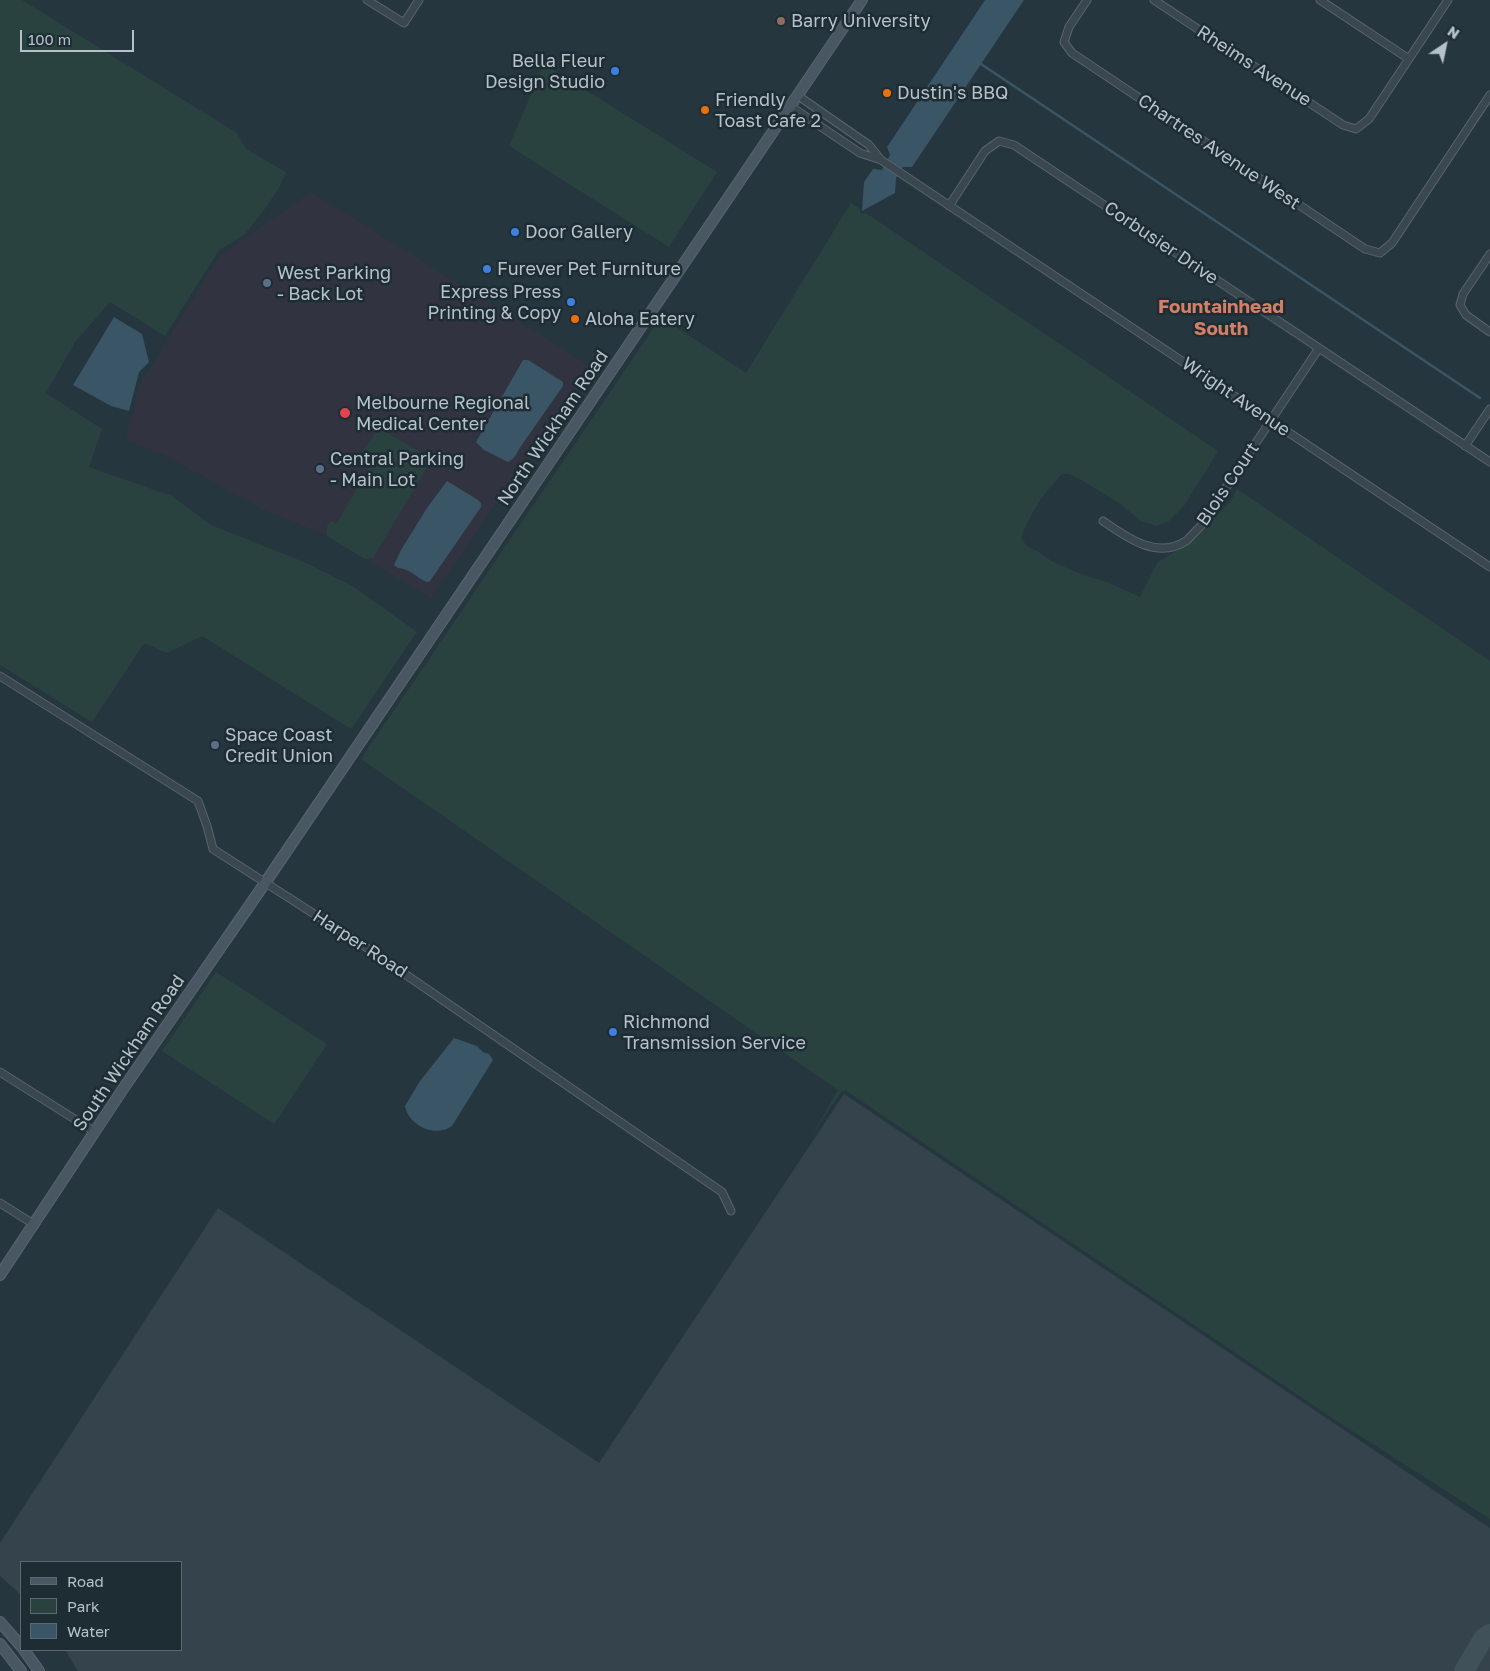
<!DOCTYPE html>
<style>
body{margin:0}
#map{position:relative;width:1490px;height:1671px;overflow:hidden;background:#26363f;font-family:"Golos Text",sans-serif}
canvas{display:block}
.legend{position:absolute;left:20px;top:1561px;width:162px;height:90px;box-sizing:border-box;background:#1e2c34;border:1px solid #5b6870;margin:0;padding:6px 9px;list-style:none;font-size:15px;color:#b6c2ca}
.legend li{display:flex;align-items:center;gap:10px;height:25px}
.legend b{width:25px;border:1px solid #5b6870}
.north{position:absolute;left:1420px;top:20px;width:50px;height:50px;-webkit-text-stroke:4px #1e2c34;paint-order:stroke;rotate:34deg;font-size:14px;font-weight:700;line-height:20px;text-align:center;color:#b6c2ca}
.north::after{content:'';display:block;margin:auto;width:18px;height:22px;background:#b6c2ca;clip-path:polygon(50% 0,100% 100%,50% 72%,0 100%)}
.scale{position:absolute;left:20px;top:30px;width:114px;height:22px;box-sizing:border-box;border:2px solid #b6c2ca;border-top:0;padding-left:6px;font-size:15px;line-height:18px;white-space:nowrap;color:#b6c2ca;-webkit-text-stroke:4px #1e2c34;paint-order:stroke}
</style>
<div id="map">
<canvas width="1490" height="1671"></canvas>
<ul class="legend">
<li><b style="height:6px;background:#485762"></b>Road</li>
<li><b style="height:14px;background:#29423f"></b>Park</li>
<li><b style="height:14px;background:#395566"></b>Water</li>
</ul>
<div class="north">N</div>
<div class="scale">100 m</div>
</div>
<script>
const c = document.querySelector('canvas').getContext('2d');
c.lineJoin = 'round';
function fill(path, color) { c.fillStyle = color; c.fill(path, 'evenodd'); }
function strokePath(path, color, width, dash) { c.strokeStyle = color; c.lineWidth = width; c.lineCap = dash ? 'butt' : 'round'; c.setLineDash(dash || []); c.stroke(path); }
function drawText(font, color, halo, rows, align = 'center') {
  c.font = font + ' "Golos Text",sans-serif'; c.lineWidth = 5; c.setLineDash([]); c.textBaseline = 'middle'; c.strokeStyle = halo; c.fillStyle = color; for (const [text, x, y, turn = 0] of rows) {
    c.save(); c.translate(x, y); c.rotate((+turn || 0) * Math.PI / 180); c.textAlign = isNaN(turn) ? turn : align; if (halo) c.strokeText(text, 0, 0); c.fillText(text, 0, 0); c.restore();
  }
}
fill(new Path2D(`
 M311 192 590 366 431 598 327 536 260 508 163 454 126 441 140 384 219 257Z`), '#323340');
fill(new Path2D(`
 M844 1094 1490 1528V1671H78L65 1650H181V1562H21V1595L0 1576V1543L218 1208 599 1463Z`), '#34434c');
fill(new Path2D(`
 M0 0H22L237 133 246 149 286 172 279 188 262 213 244 235 219 250 165 336 110 302 75 342 46 393 102 429 89 467 172 496 211 525 304 562 354 587 417 632 351 729 202 636 167 653 144 643 92 722 0 665Z
 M544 64 717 172 669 247 509 146Z
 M851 203 859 208 861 214 866 213 1218 451 1184 506 1169 521 1157 526 1141 521 1119 503 1078 478 1069 474H1062C1045 491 1029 515 1021 538L1027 546 1037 551 1053 562 1086 576 1107 582 1140 597 1157 563 1194 539 1230 502 1237 489 1490 661V1519L1335 1420 845 1090 841 1092 810 1139 838 1090 361 759 661 317 746 373Z
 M379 428 432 459 373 558 365 559 327 536V527L331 521 336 524 374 460 362 452Z
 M216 972 327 1044 274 1124 162 1051Z`), '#29423f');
fill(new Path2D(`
 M985 0H1024L912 167H903L896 178 895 193 862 211 864 182 873 169 882 170 890 155 887 147Z
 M114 317 142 334 149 362 139 372 129 411 111 406 73 385Z
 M523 360H528L563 382V386L519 449C516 455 514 459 508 462L484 450 476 442Z
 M447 481 478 500 481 503V507L430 581 427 582C416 578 410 568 398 568L394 565 401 550 427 508Z
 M454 1038 477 1046 483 1052 489 1054 493 1060 452 1126C435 1138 409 1126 405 1106L420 1081Z`), '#395566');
strokePath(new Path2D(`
 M981 64 1480 398`), '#395566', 2.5);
strokePath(new Path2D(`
 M1464 1671 1483 1639 1490 1634`), '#41515a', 20);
const street = new Path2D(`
 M367 0 404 23 419 0
 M1087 0 1069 27 1064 42 1072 53 1365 249 1380 253 1392 243 1490 95
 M1154 0 1343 125 1356 129 1369 119 1448 0
 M1320 0 1409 59
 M797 95 869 145 881 160
 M790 106 860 153 881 160 1490 567
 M949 206 985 151 999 141 1014 145 1490 462
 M1490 254 1463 294 1460 305 1466 315 1490 332
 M1465 446 1490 409
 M1103 521C1126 537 1157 560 1186 541 1191 537 1195 531 1200 527L1319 348
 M0 676 198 801 207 826 213 849 367 948 722 1192 731 1211
 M0 1072 95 1132
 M0 1203 35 1225`);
const secondary = new Path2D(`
 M0 1275 123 1089 265 883 862 0
 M0 1622 21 1646
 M0 1644 21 1671
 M24 1650 39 1671`);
strokePath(street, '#58656d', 9);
strokePath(secondary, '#58656d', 12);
strokePath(street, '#3a474f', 7);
strokePath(secondary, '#485762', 10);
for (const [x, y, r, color] of [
 [781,21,5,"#8d6e63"],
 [615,71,5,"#3f7fe0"],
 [887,93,5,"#e8710a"],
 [705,110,5,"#e8710a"],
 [515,232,5,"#3f7fe0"],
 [487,269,5,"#3f7fe0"],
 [267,283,5,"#5c6f8a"],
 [571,302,5,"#3f7fe0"],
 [575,319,5,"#e8710a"],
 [345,413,6,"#e0444e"],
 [320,469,5,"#5c6f8a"],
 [215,745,5,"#5c6f8a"],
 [613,1032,5,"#3f7fe0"]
]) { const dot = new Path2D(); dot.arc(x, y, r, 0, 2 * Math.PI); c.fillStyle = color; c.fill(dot); strokePath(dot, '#1e2c34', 2); }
drawText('18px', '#b6c2ca', '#1e2c34', [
 ["Barry University",791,21],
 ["Bella Fleur",605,61,"right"],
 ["Design Studio",605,82,"right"],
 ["Dustin's BBQ",897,93],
 ["Friendly",715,100],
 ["Toast Cafe 2",715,121],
 ["Door Gallery",525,232],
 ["Furever Pet Furniture",497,269],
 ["West Parking",277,273],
 ["- Back Lot",277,294],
 ["Express Press",561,292,"right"],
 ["Printing & Copy",561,313,"right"],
 ["Aloha Eatery",585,319],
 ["Melbourne Regional",356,403],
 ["Medical Center",356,424],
 ["Central Parking",330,459],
 ["- Main Lot",330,480],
 ["Space Coast",225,735],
 ["Credit Union",225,756],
 ["Richmond",623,1022],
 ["Transmission Service",623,1043]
], 'left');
drawText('18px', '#b6c2ca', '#1e2c34', [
 ["Rheims Avenue",1254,66,33],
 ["Chartres Avenue West",1219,152,34],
 ["Corbusier Drive",1161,243,34],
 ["Wright Avenue",1236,397,34],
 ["North Wickham Road",553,428,-56],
 ["Blois Court",1228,484,-56],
 ["Harper Road",360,944,33],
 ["South Wickham Road",129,1053,-56]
]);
drawText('bold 19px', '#d48067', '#1e2c34', [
 ["Fountainhead",1221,307],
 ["South",1221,329]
]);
</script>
